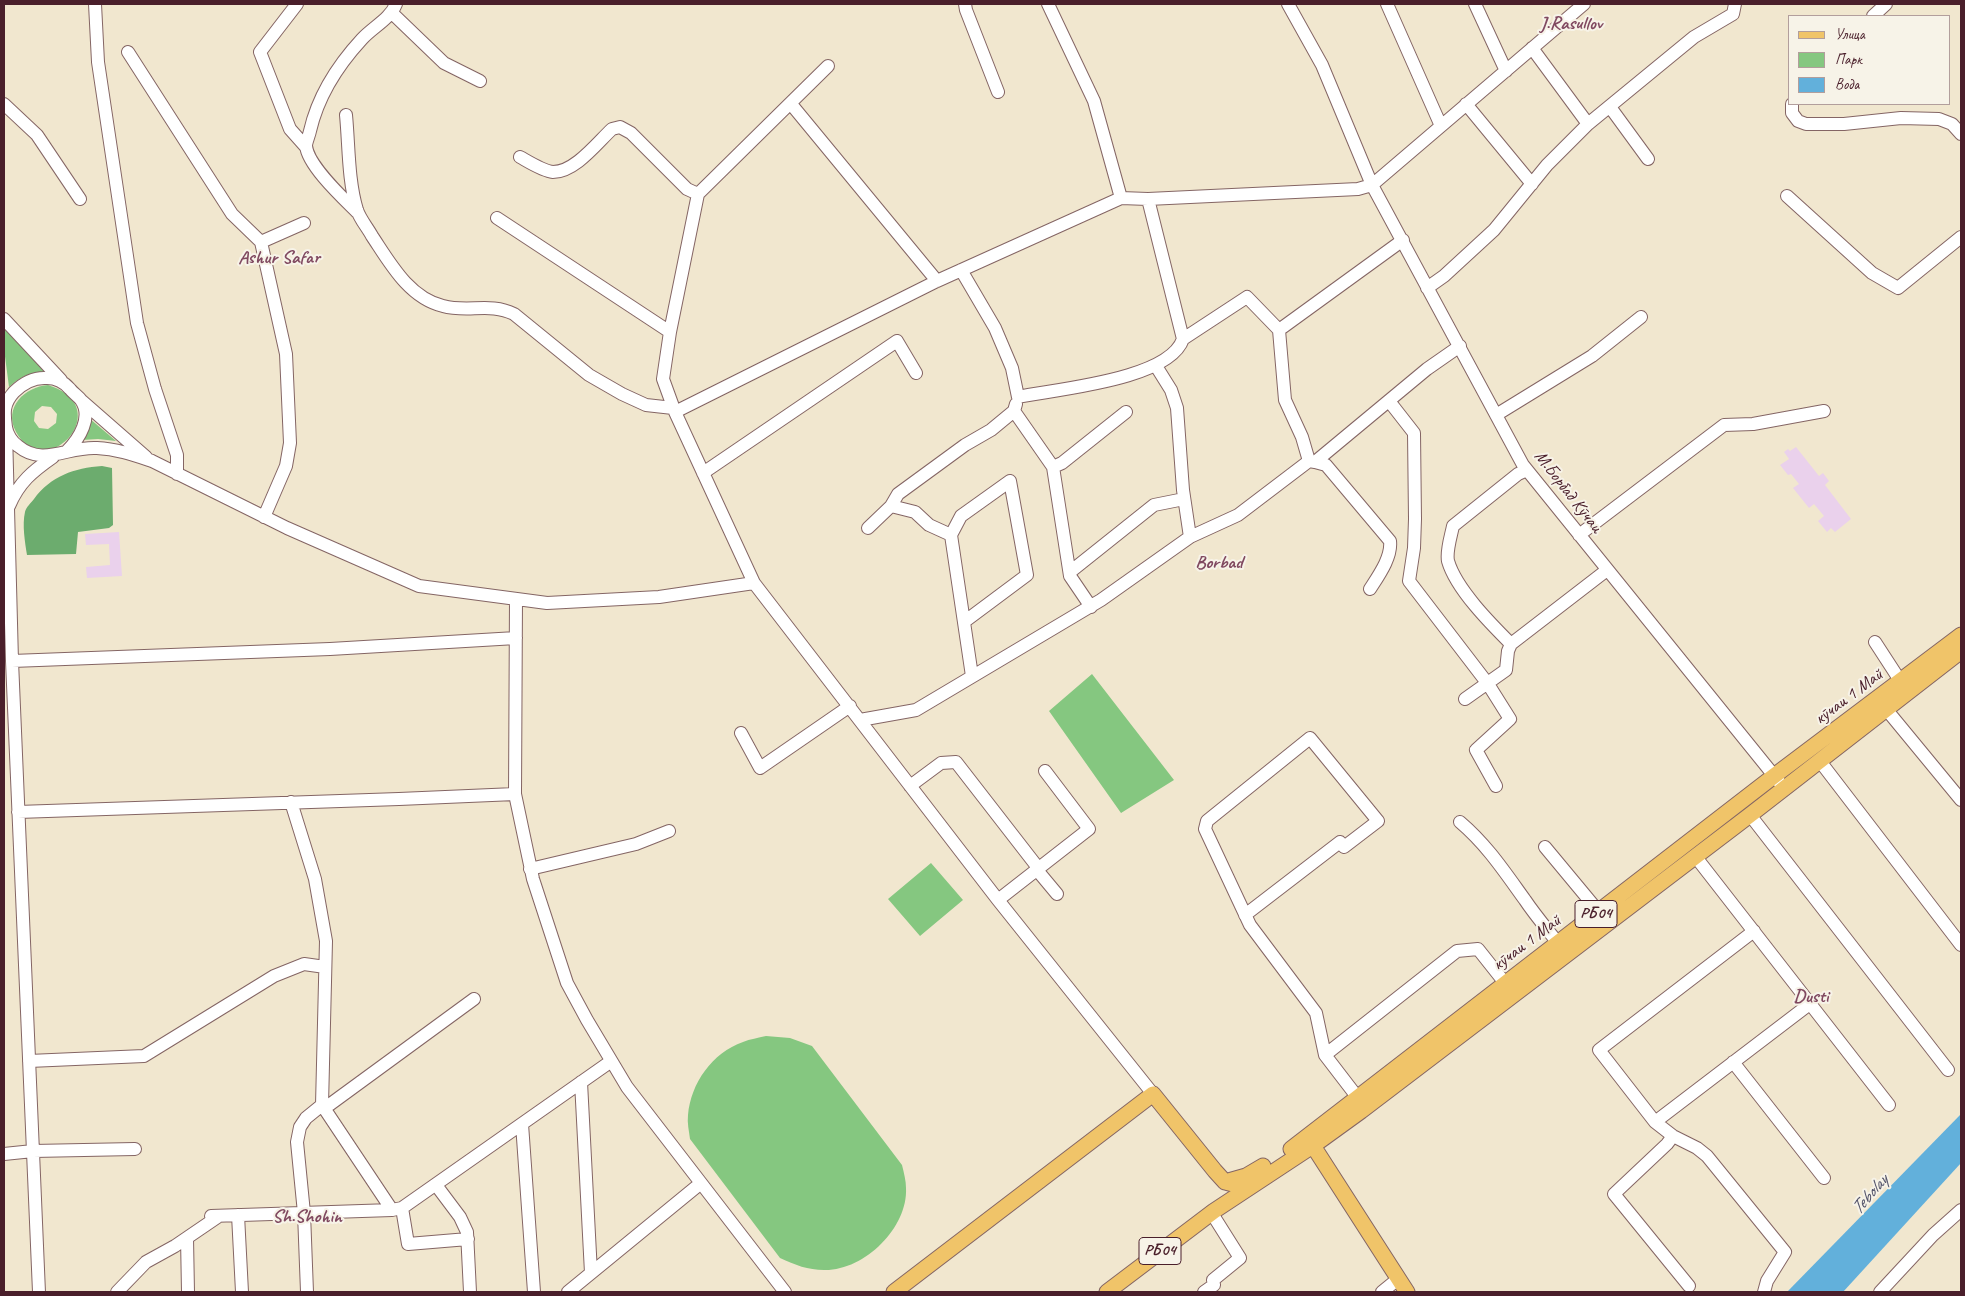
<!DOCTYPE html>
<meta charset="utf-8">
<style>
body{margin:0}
#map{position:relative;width:1965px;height:1296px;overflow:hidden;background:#f1e7cf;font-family:Caveat,sans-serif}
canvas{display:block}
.frame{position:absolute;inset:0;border:5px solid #4a1f2b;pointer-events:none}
.legend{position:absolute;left:1788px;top:15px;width:162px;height:90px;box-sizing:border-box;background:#f7f3e8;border:1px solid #b29e9c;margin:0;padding:6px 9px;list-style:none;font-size:15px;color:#4a1f2b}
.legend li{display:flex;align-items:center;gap:10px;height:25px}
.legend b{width:25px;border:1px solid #b29e9c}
</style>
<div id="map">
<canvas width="1965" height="1296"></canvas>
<div class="frame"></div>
<ul class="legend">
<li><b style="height:6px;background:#f0c469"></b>Улица</li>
<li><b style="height:14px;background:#85c780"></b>Парк</li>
<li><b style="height:14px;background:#62b0db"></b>Вода</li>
</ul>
</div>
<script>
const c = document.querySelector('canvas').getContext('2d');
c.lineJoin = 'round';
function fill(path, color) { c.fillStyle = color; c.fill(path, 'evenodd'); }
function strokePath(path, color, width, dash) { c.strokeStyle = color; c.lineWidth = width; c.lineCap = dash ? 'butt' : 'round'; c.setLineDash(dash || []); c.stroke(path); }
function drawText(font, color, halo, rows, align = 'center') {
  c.font = font + ' Caveat,sans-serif'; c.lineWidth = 4; c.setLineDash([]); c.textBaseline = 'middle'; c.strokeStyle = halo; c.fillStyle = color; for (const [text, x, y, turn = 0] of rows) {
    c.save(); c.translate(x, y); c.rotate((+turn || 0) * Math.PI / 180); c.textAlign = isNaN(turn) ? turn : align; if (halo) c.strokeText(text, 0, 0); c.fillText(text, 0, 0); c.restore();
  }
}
fill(new Path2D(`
 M1796 447 1819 476 1823 473 1829 481 1825 485 1851 519 1835 532 1831 528 1827 532 1818 521 1824 516 1814 504 1809 508 1793 488 1799 484 1791 474 1788 475 1780 465 1789 459 1784 452 1788 449 1790 451Z
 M119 532 122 576 87 578 86 567 110 565 109 544 86 545 85 534Z`), '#ead1ec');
fill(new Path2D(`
 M4 326 45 372C29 373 21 376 9 387L4 349Z
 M48 385C119 407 45 486 16 432 3 407 25 387 48 385ZM42 406 51 407 57 414 56 423 48 429 39 428 34 421 35 412Z
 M89 418 116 441 98 439 82 440Z
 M1092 674 1174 780 1121 813 1049 711Z
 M931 863 963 900 920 936 888 899Z
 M766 1036 790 1038 812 1046 902 1165C904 1173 906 1181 906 1188 908 1228 864 1271 824 1270 808 1270 795 1265 780 1258L690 1139C689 1131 687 1123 688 1115 691 1083 712 1053 743 1042 750 1039 758 1038 766 1036Z`), '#85c780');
fill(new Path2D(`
 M102 466 112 468 113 525 109 528 78 532 76 554 27 555C25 542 22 525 25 512 26 507 31 503 34 499 51 476 74 468 102 466Z`), '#6cac6e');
fill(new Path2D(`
 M1961 1114V1163L1843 1292H1787Z`), '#62b0db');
const minor = new Path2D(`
 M95 4 98 62 137 323 155 389 177 455V474
 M297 4 260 52 290 129 306 147
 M965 4 966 10 998 92
 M1048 4 1094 101 1121 198
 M1288 4 1322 65 1372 185 1523 465 1784 788
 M1387 4 1441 126
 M1475 4 1506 71
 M392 13 444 63 480 81
 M1873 16 1886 4
 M1532 48 1588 124
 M128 52 232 214 261 242 286 354 290 443 286 466 264 517
 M4 104 37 135 80 199
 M791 104 937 281
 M1466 104 1532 184
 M1792 104V113L1798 121 1806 124H1844L1901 118 1939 119 1952 124 1961 134
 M1610 107 1648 159
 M346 115C349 146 348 180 357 210 360 219 367 227 372 236 390 263 409 298 443 306 468 313 490 302 514 314L589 375 622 394 646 405 673 408
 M520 157C529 162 543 171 553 172 575 172 597 143 612 129L620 127 631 133 687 189 698 194
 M1787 196 1872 273 1898 288 1961 237
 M1148 199 1183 339
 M357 212C344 199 308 166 306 146 306 142 309 136 310 131 318 96 338 65 362 39 373 27 390 19 396 4
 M497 218 670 332
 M261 242 304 223
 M961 270 995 328 1012 368 1018 397C1056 389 1169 380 1183 339L1247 297 1279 330 1403 240
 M1427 288 1444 276 1494 230 1547 165 1588 124 1694 37 1733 14 1735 4
 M4 319 61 380
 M1279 330 1285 400 1302 437 1309 461
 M1156 366 1171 390 1177 408 1183 490 1190 537
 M82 401 146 457
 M1389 401 1414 433 1415 519 1414 548 1409 581 1488 684 1510 719 1476 750 1496 786
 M1014 411 1053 467 1070 576 1091 607
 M675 412 663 379 670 332 698 194 828 66
 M1496 415 1592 356 1641 317
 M6 432 12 661 39 1292
 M67 451C79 439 93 417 81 400 78 396 73 393 70 389 64 382 57 378 47 378 34 377 23 383 14 392 3 404 4 413 6 427 7 434 12 442 18 446 43 467 68 446 97 448 117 449 134 455 152 461L287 528 419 586 547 603 659 597 754 583 998 900 1153 1094
 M1315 462 1326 465 1390 541C1392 557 1379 575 1370 589
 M1053 467 1062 463 1126 412
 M1527 470 1518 474 1453 526C1451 536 1446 551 1448 561 1456 589 1491 624 1511 644L1607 570
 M703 473 897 341 916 373
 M9 506C19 482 33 471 53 457
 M891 506 915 512 929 525 951 535 972 676
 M868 528 891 506 898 494 965 445 991 430 1014 411 1016 404
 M951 535 961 516 1010 481 1027 575 964 622
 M1579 535 1724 425 1753 424 1824 411
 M1070 572 1154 505 1184 499
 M754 583 675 412 937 281 1121 198 1148 199 1358 189 1372 185 1584 4
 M516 599 515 794 533 879 567 983 587 1020 627 1087 785 1292
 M1875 642 1901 682
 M12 661 330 649 516 638
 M1465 699 1506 670 1508 651 1511 644
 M1886 709 1961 800
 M860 720 916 710 1101 600 1190 537 1238 515 1309 461 1315 462 1427 369 1460 346
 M741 733 760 768 850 706
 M1819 760 1961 945
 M910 786 941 763 956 762 1039 869
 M291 802 315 879 326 941 322 1105 392 1210
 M18 812 399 799 515 794
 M1750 815 1948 1070
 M1460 822C1487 845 1504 871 1525 900 1535 915 1547 929 1558 943
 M1545 847 1599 912
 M1695 856 1889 1105
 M530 869 636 844 669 831
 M1037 870 1057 894
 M998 900 1089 829 1045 771
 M1245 915 1340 842 1344 847 1378 821 1310 738 1207 821 1205 829 1250 925 1316 1013 1325 1055 1358 1098
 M1754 931 1599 1050 1655 1122 1673 1136 1697 1148 1707 1156 1785 1252 1767 1281 1764 1292
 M1325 1055 1457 951 1478 949 1505 983
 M29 1061 144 1056 274 976 304 964 325 967
 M1733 1062 1824 1178
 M581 1082 591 1273
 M325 1108 474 999
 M1655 1122 1811 1003
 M522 1124 534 1292
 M1673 1136 1667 1144 1614 1194 1689 1286
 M4 1154 33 1151 135 1149
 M436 1185 460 1217 467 1232 470 1292
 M402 1208 408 1244 468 1239
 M238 1215 242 1292
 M211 1216 392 1210 402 1208 610 1062
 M187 1238 188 1292
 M117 1292 146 1262 175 1246 219 1216
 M307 1292 304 1213 297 1142 300 1127 306 1118 322 1105
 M568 1292 701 1183
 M1204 1292 1214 1285 1213 1280 1240 1258 1211 1212
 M1382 1292 1398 1279
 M1880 1292 1933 1235 1961 1210`);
const major = new Path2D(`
 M1308 1138 1407 1292
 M1291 1149 1774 776 1961 635
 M1225 1182 1246 1176 1263 1166
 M894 1292 1153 1094 1215 1171 1225 1182 1233 1184
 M1107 1292 1214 1211 1314 1145 1361 1111 1750 815 1961 651`);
strokePath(minor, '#846564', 14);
strokePath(major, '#846564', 17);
strokePath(minor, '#fff', 12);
strokePath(major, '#f0c469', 15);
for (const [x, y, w] of [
 [1596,914,42],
 [1160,1251,42]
]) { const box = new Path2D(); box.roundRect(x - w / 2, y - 13.5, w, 27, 4); c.fillStyle = '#f7f3e8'; c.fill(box); strokePath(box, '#4a1f2b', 1); }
drawText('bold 16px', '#4a1f2b', null, [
 ["РБ04",1596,914],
 ["РБ04",1160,1251]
]);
drawText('18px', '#4a1f2b', '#f7f3e8', [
 ["М.Борбад Кӯчаи",1568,492,52],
 ["кӯчаи 1 Май",1849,697,-37],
 ["кӯчаи 1 Май",1527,943,-37]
]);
drawText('bold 19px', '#804960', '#f7f3e8', [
 ["J.Rasullov",1571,24],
 ["Ashur Safar",279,258],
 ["Borbad",1219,563],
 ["Dusti",1811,997],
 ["Sh.Shohin",307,1217]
]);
drawText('italic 19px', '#525269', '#f7f3e8', [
 ["Tebolay",1870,1195,-49]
]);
</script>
